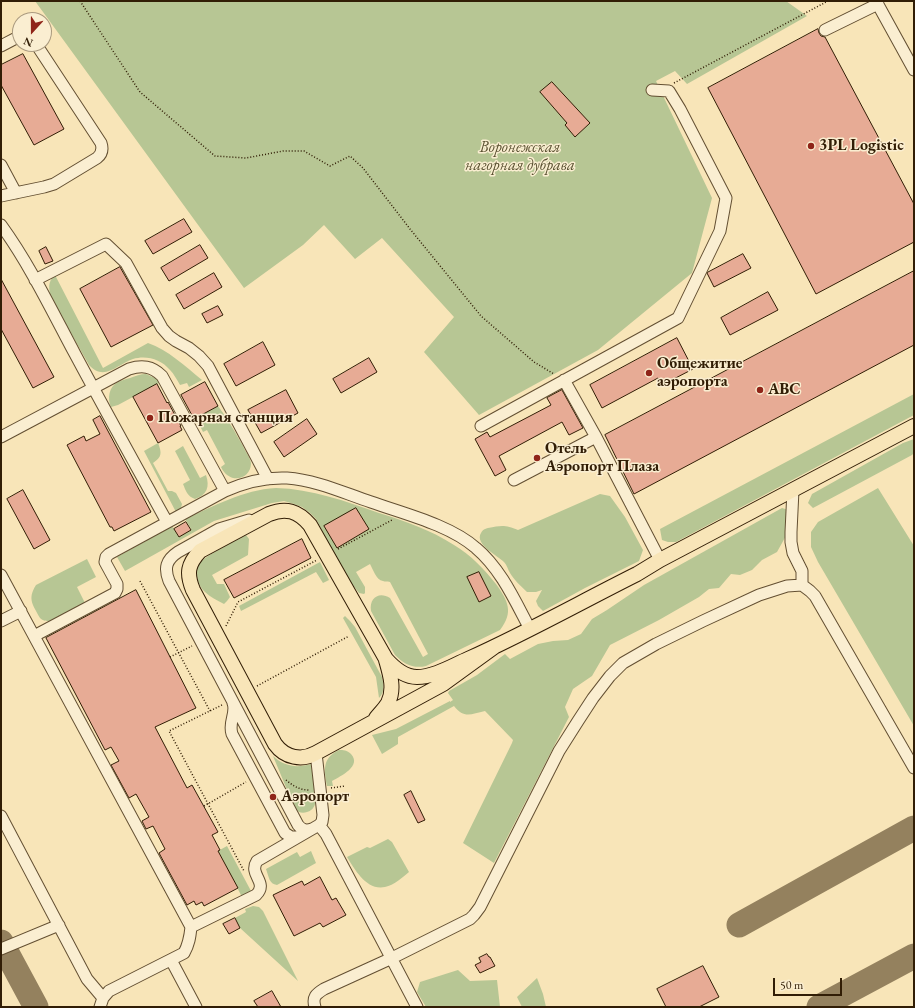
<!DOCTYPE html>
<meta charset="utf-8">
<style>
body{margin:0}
#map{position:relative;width:915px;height:1008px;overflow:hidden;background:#f8e5b8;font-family:"EB Garamond",serif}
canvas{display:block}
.frame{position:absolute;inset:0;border:2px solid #311d05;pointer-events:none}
.north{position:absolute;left:12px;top:12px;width:40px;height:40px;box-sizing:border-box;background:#faeed1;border:1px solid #aa9a7f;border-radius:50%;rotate:201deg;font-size:11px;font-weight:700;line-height:16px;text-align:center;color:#311d05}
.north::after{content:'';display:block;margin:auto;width:14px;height:18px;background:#8f2418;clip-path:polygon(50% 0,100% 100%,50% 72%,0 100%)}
.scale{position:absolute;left:773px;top:978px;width:69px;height:18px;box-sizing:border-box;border:2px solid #311d05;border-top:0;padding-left:5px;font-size:12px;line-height:14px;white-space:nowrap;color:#311d05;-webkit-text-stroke:3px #faeed1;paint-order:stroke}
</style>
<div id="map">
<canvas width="915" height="1008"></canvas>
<div class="frame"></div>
<div class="north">N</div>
<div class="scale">50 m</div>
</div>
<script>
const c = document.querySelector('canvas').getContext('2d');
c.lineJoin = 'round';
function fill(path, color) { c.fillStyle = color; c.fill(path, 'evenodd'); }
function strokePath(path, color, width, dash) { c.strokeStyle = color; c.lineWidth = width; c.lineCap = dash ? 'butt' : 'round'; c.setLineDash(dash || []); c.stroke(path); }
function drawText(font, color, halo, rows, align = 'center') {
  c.font = font + ' "EB Garamond",serif'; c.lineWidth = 3; c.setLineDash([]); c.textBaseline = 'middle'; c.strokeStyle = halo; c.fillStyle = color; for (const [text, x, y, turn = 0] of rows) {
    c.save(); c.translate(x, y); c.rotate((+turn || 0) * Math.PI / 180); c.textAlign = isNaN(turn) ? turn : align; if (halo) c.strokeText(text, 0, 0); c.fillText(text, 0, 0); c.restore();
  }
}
fill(new Path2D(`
 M35 1H786L807 16 687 84 675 71 656 81 712 198 692 273 598 350 479 415 424 352 454 317 382 238 355 259 324 225 303 245 244 288Z
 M55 275 103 368 148 343C168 350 185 366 202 380L189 387 187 383 180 385C177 380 174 374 170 370 161 359 146 355 133 359 118 364 104 382 89 365L51 298C49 289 47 282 55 275Z
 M146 374 157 379 159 383 118 405 111 407C107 399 109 386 118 382 122 380 126 379 130 378 136 376 140 374 146 374Z
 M914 394V415L676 542H668L662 540 660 529Z
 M218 406C228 419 235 432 243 446 245 451 250 457 251 463 251 480 229 485 221 467L225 464 207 430 203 432 196 418Z
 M914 439V453L912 455 813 508 808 503 812 494 903 443Z
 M158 443C162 453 162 457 153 463L168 491H172L176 493 182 504 181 508 176 512 144 451Z
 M183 446 200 478 206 475C210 487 207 495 195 499 187 496 186 491 183 484L190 480 175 451Z
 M276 488C312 489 345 501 379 513 405 521 431 530 454 545 471 555 484 569 496 584 508 601 514 612 500 630L426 666C413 669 404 664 395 655L371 611C369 598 379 591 390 598L423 657 428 654 390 582C387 581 385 582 383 581 376 580 373 569 370 564L356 572 365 587V593L364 594 359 593 347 578 316 519 310 513 302 507 294 504 284 501 272 503 214 521 125 571 117 557 172 526 179 537 191 529 185 519C214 506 243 490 276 488Z
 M878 488 914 546V726L818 562 811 547V532L818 522Z
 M600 494 610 496 625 517 643 550 639 561 585 588 543 611 538 606 536 601 542 590 536 592H527C521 586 514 580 510 573 508 570 507 565 504 562 498 556 474 544 481 533 483 529 485 529 488 528 502 525 506 525 518 530Z
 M782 508 789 510 787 534 777 552 762 560 752 570 740 575 731 574 719 588 709 589 699 597 659 620 610 645 592 676 573 689 565 707 569 717 494 863 463 843 512 743 513 740 485 711C471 714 464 719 454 706L398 737V744L382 754 372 735 396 729 450 701V702L453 700 448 693 449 691 477 675 505 654 510 659 538 644 553 641 568 640 581 634 592 619 607 610 644 585Z
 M246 535 249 539 248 555 212 575 217 584H224L230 597 227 601 224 604C217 600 210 597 205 592 198 586 194 573 199 564 205 555 236 541 246 535Z
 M87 559 96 577 77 587 85 603 51 621C46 621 43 621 40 618 33 605 27 599 36 585Z
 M320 562 329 580 323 583 316 572 241 611 239 606Z
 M345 616 350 621 355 627 382 677C384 685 385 692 379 698L376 677 343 618Z
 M339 750C343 750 347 750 351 754 362 766 341 776 332 781L333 786H327C324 770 322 758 339 750Z
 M273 756C285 767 297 768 311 764 312 773 317 796 315 804 314 808 311 811 307 812 302 814 298 812 295 809Z
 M388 839 392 842 409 872C402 878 394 885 385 887 367 891 355 870 347 857L367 847 370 848Z
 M227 846 251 891 242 897 218 851Z
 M311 851 316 863 277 885C269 884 269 877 266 869L297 852 300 857Z
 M253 906 259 907 263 911 298 981 240 928 235 918 246 912 245 909Z
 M458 970 470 981 497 980 500 1007H426L417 992 420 982Z
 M537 978 543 994 546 1007H522L517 997Z`), '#b7c694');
strokePath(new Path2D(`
 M739 925 914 828
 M1 942 36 1007
 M819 1007 914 956`), '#94815e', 25);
const building = new Path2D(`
 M818 29 819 33 821 36 825 37 914 204V242L816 294 708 88Z
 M23 54 64 129 34 145 1 85V65Z
 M552 82 590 123 575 137 565 125 567 123 540 92Z
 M184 219 192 232 153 254 145 241Z
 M200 245 208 258 169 281 161 268Z
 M46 247 53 261 45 264 39 251Z
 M743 254 751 268 714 287 707 273Z
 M120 267 153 325 111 347 80 289Z
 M914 271V345L634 494 605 435Z
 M214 273 222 287 184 309 176 295Z
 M1 279 54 377 33 388 1 329Z
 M768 292 778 310 730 335 721 318Z
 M218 306 223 315 207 323 202 314Z
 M677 338 693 369 662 385 658 378 602 408 590 385Z
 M263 342 275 365 236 386 224 364Z
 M369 358 377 372 341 393 333 379Z
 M205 382 218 406 194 419 181 395Z
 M157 384 167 403 168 402 181 426H180L182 430 158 443 133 397Z
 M286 390 298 413 261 433 248 410Z
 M562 390 583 428 569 435 562 422 499 456 506 470 495 476 475 439 487 432 490 437 551 405 547 398Z
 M100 416 151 512 114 531 112 527H110L67 445 84 436 86 441 100 434 93 420Z
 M307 419 317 434 284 457 274 442Z
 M23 490 50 540 34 549 7 499Z
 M356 508 369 529 337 548 324 526Z
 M186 522 191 530 179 537 174 529Z
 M302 539 311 558 234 598 224 580Z
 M479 572 491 596 479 602 467 577Z
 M136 590 196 708 155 727 187 788 192 785 218 832 212 835 220 850 218 851 238 888 204 906 202 902 196 905 194 901 187 905 159 853 165 849 153 826 146 829 142 821 149 817 136 794 129 798 111 765 119 761 111 747 105 750 46 638Z
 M411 791 425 820 418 823 404 795Z
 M320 877 332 900 336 898 346 915 323 927 320 923 294 936 273 895 302 881 304 885Z
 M235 918 240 928 229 934 223 924Z
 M487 954 489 957H490L495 966 480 973 475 965 481 962 479 958Z
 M703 966 719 997 699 1007H666L657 989Z
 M272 991 281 1007H258L254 1001Z`);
fill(building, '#e7ab95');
strokePath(building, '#311d05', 1);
const minor = new Path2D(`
 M876 1 914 70
 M825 30 878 4
 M1 46 20 36
 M1 165 16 193
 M1 196 44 187 54 184 97 158C102 154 103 149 101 143L36 44
 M1 225C30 265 52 311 75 354 105 410 136 466 167 522
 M35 280 106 244 126 263 162 328 169 336 176 341 189 348 199 356 208 366 268 479
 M564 380 596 437 660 560
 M481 426 678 318 720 231 726 198 680 109 669 91 652 90
 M1 437 129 369C142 365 152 366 162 376L225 491
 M514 480 596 437
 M793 490 791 532V542L793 553 802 571V585
 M249 520 219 529 178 552C166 560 164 568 169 581L298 825C302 830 306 831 312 829
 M1 575 191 927C190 937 189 944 184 953L109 991 103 998 100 1007
 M1 621 21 611
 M34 636 115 593 117 589V584L105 562 106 557 109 554 225 491C245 482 264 477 287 478 316 480 344 493 371 502 405 514 450 525 476 548 501 569 515 601 530 629
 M233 703C237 713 228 722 232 734L285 833 291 837H298
 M1 816 87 979 103 998
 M319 825 326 834 417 1007
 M191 927 256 895C269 882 248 875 257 861L319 825 322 822 323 815 316 753
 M1 949 59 925
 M171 960 196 1007
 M315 1007C312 997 316 994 324 989L392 958 470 919 474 915 480 907 559 751 578 721 593 698 610 676 623 663 656 644 703 621 759 595 787 586 802 585 810 591 815 596 914 768`);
const major = new Path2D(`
 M494 647 443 684 316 753C302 761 285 758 275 744L193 590C186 573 188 564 200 551L269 514C286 507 298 511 310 525L386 659C394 668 404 677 417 677 434 677 452 666 468 659 526 633 581 602 637 574L660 560 914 426
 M376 718C380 713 385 708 388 703 395 689 390 674 386 660`);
strokePath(minor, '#634f32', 13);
strokePath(major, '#311d05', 16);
strokePath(new Path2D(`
 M80 1 140 92 215 156 246 158 283 151H304L330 166 350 156 363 168 410 229 481 316 534 362 554 374
 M674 83 828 1
 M338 549 392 520
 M140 581 210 711
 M226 626 238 602 317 560
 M170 657 192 646
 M257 686 349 636
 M222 705 169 731 244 871
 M286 780C293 786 300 790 309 790
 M331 788 345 786
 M204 806 246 782`), '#311d05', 1.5, [1, 2]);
strokePath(minor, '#faeed1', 11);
strokePath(major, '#f8e5b8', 14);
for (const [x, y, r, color] of [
 [811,146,4,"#8f2418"],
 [649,373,4,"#8f2418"],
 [760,390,4,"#8f2418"],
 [150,418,4,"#8f2418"],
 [537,458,4,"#8f2418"],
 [273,797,4,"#8f2418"]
]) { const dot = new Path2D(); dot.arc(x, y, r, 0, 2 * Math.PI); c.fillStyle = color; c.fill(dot); strokePath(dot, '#faeed1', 1.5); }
drawText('bold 16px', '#311d05', '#faeed1', [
 ["3PL Logistic",819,146],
 ["Общежитие",657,364],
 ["аэропорта",657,382],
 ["ABC",768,390],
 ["Пожарная станция",158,418],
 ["Отель",545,449],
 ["Аэропорт Плаза",545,467],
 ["Аэропорт",281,797]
], 'left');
drawText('italic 16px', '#595030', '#faeed1', [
 ["Воронежская",520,148],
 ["нагорная дубрава",520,166]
]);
</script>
